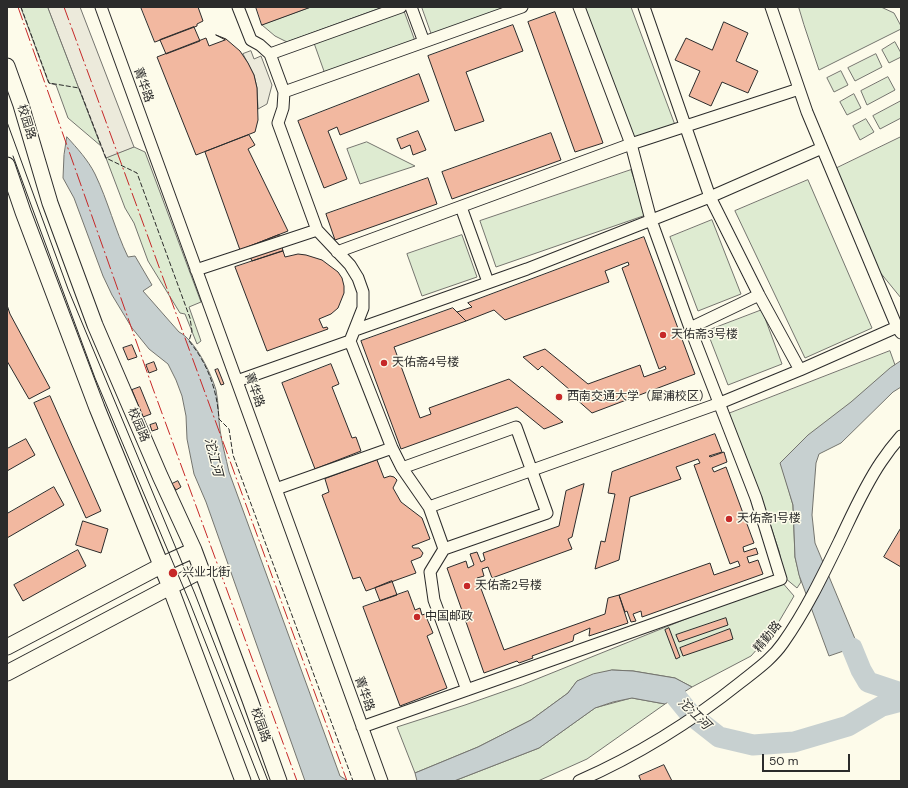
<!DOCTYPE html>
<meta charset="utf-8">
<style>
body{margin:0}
#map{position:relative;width:908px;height:788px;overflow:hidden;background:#fdfbea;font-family:"DM Sans",sans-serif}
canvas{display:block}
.frame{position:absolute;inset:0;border:8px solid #2b2b2b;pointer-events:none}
.scale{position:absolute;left:762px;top:754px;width:88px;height:18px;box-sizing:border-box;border:2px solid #2b2b2b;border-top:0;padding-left:5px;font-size:12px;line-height:14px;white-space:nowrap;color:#2b2b2b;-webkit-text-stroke:3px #fdfbea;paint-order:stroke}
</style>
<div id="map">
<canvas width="908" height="788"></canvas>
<div class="frame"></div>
<div class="scale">50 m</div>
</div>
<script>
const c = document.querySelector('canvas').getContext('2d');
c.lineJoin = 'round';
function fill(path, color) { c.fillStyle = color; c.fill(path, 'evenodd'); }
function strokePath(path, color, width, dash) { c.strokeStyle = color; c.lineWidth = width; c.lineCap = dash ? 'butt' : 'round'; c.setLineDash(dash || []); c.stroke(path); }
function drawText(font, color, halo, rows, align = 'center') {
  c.font = font + ' "DM Sans","Noto Sans SC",sans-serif'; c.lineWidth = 3; c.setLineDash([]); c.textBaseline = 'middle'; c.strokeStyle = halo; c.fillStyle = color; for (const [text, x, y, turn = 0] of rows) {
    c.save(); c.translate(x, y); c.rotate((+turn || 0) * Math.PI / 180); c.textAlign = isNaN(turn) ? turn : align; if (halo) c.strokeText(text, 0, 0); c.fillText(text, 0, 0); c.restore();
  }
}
const green = new Path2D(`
 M21 7H48L101 146 68 118 56 85 49 83Z
 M311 7H383L287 42 275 36 262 25Z
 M422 7H512L432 35Z
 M582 7H631L675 125 632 141Z
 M799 7H881L894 13 901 26V29L819 70 804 25Z
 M404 11 415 41 325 74 314 43Z
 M895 42 901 53V57L889 63 882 50Z
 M876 54 882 67 855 81 848 68Z
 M841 71 848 85 834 92 827 78Z
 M888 77 895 90 867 105 861 91Z
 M854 94 861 108 847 115 840 102Z
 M901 101V118L880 129 873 116Z
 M866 119 874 132 860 140 853 126Z
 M901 137V298L879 271 835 169Z
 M367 142 415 166 360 184 347 149Z
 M134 147 145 152 201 302 189 307 201 341 197 344 185 314 180 313 148 261 134 223 125 208 106 158Z
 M631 170 646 215 496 267 480 221Z
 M808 180 872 328 805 358 735 211Z
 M712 220 741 294 698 311 670 237Z
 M462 235 477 277 422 296 407 254Z
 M762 310 782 364 728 385 707 331Z
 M890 351 895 365 781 463 793 505 795 557 801 582 797 588 785 578 779 551 767 515 728 414Z
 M781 581 794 596 774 630 751 656 692 687 675 678 633 671 612 670 577 681 568 693 531 720 478 747 415 773 397 727 465 705 522 685Z
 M632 698 665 704 587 759 538 781H454L539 748 595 708Z`);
fill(green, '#deebd1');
strokePath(green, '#74746e', 1);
const parking = new Path2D(`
 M48 7H80L134 147 106 158Z
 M251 51 254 59 261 56 272 85 267 104 258 109 257 88 254 75 243 54Z`);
fill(parking, '#eceadb');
strokePath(parking, '#74746e', 1);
const water = new Path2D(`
 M67 137C77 148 88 160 95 174 108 201 115 230 128 257L135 256 152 285 143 291 179 332C195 340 211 373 216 390 219 404 218 417 220 430 222 444 226 458 229 472L340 776 348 781H305L206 502 194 474 187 439 186 416 182 396 176 380 168 364 149 349 132 328 112 295 103 276 74 198 63 178 64 155Z
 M901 361V387L893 392 841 443 819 454 816 463 812 515 815 543 858 646 829 656 799 575 795 557 793 505 780 463 808 435 851 402 890 368Z
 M612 670 633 671 675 678 692 687 665 704 632 698 613 702 595 708 539 748 454 781H417L415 773 478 747 531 720 568 693 577 681 593 674Z`);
fill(water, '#c7d0d0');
strokePath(water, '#74746e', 1);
strokePath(new Path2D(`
 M852 648 861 670 868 682 901 693
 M651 687 673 693 691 715 719 737 753 745 794 742 848 726 882 706 901 701`), '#c7d0d0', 21);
const building = new Path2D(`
 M141 7H198L203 21 197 24V26L155 42Z
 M256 7H311L262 25Z
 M555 12 603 143 575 152 528 22Z
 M724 22 748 33 736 61 758 71 748 93 722 82 711 106 689 96 700 71 675 60 686 38 712 50Z
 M513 25 523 51 466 72 484 121 455 131 428 56Z
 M194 27 200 41 166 54 160 40Z
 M216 35 226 39 240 51 248 63 254 75 257 88 258 120 255 132 196 155 157 57 206 38 209 46 225 40Z
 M419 74 429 101 340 135 337 127 328 131 347 179 324 188 298 121Z
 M418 131 426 150 413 155 410 145 401 149 397 139Z
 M551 133 561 160 452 199 442 172Z
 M249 135 255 145 248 149 288 231 240 250 205 152Z
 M428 178 437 204 335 240 326 214Z
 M279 235 283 251 252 261 246 248Z
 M644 237 695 374 592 413 575 398 577 396 542 366 538 370 523 357 545 349 588 384 640 365 644 377 666 369 665 366 659 369 622 268 629 265 628 262 605 271 609 282 505 320 494 310 466 321 457 312 472 307 468 303Z
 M283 251 285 257 298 254 306 255 322 260 338 272 342 278 344 286V293L338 308 331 314 319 319 323 328 327 327 328 329 267 351 235 267Z
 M7 305 10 314 50 388 29 399 7 361Z
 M453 308 466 321 394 347 420 418 431 414 429 408 509 379 563 422 544 429 517 407 401 449 361 341Z
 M132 345 137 357 128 360 123 348Z
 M154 362 157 370 149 373 146 365Z
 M331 364 339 384 332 387 352 438 356 437 361 451 315 469 282 383Z
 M218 369 224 384 221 385 215 370Z
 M140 387 151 414 143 417 132 390Z
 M50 396 101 511 86 518 34 403Z
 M156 423 158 429 152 431 150 425Z
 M715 434 722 452 709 456 710 457 724 452 727 462 712 468 714 472 726 467 754 543 743 547 744 552 756 548 758 554 747 557 749 563 758 560 763 574 642 617 641 611 633 614 636 621 631 622 627 611 625 612 619 595 710 563 714 575 740 566 738 561 730 564 694 465 700 463 698 459 676 467 681 479 630 497 619 560 595 569 601 541 605 542 615 494 608 493 612 472Z
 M26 439 35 455 7 471V449Z
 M377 460 384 478 390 476 394 477 397 480 393 488 401 502 422 518 430 539 412 546 413 548H419L423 553 421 557 411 561 416 573 366 591 360 577 353 579 322 495 329 492 325 479Z
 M178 481 181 487 176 490 172 484Z
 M584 484 572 537 568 539 572 549 492 578 488 567 482 569 484 576 477 578 504 650 605 614 608 598 619 595 628 623 589 636 590 628 574 635 573 641 532 656 533 658 519 663 517 661 484 673 447 568 466 561 468 568 474 565 470 554 477 552 481 562 485 560 483 553 559 526 566 491Z
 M54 487 64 505 7 538V514Z
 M83 521 108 529 101 553 76 545Z
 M901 528V567L884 557Z
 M78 550 86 566 23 601 14 585Z
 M392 581 397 595 380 601 375 588Z
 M408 591 415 610 420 608 422 615 425 614 433 633 427 636 447 688 400 706 363 607Z
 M726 618 728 625 679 642 676 635Z
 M669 628 680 657 676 659 665 630Z
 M730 629 733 639 683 656 680 648Z
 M664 765 672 781H641L639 776Z`);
fill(building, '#f2b8a0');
strokePath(building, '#2b2b2b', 1);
const street = new Path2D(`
 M101 7 382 781
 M238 7 251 40 260 45 270 54 284 92 283 108 278 123 317 230 350 265 358 278 363 292V308L350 341 392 448 402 468 429 507 444 549 430 572 434 600 467 690
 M411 7 424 42
 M644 7 710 197 759 295 800 370
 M771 7 807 112 897 327 901 333
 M270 54 401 7
 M284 92 522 7
 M461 207 488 282
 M337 252 631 144 799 89
 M196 270 317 230
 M690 328 759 295
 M355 330 527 269 710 197 822 148
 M237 381 350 341
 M402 468 516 427 547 513 444 549
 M276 489 392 448
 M429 507 720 403 800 370 897 327
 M362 727 781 579 756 498 690 328 651 220 631 144 579 7
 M579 781C638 755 691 722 741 682 756 670 772 659 783 643 805 612 822 577 839 542 852 515 864 487 881 462 887 453 894 444 901 436`);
const secondary = new Path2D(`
 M7 66 21 105 50 203 95 325 160 476 194 550 250 700 279 781
 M7 165 23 212 97 408 170 587 243 781
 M7 647 172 560 194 550
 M7 673 202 570`);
strokePath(street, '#2b2b2b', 13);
strokePath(secondary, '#2b2b2b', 17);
strokePath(street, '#fdfbea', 11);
strokePath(secondary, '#fdfbea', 15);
strokePath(new Path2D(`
 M7 122 68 289 195 594 268 781
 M13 156 95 378 190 603 260 781`), '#2b2b2b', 1);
strokePath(new Path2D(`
 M21 7 49 83 79 88 106 158 137 173 190 318 192 331 189 341C208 364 217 390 219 419L229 429 233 455 353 781`), '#2b2b2b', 1, [5, 2]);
strokePath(new Path2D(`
 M18 7 152 386 297 781
 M64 7 347 781`), '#c62828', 1, [14, 3, 2, 3]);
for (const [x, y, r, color] of [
 [663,335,4,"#c62828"],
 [384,363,4,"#c62828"],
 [559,397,4,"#c62828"],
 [729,519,4,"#c62828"],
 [173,573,5,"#c62828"],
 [467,586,4,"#c62828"],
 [417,617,4,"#c62828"]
]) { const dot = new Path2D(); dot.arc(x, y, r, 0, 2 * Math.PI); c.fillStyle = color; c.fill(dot); strokePath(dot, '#fdfbea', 1.5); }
drawText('12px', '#2b2b2b', '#fdfbea', [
 ["菁华路",143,85,70],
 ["校园路",26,122,73],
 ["菁华路",254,390,70],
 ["校园路",138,425,67],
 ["精勤路",768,637,-51],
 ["菁华路",364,694,70],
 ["校园路",260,725,70]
]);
drawText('12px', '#2b2b2b', '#fdfbea', [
 ["天佑斋3号楼",671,335],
 ["天佑斋4号楼",392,363],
 ["西南交通大学（犀浦校区）",567,397],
 ["天佑斋1号楼",737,519],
 ["兴业北街",182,573],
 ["天佑斋2号楼",475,586],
 ["中国邮政",425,617]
], 'left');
drawText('italic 13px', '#2b2b2b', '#fdfbea', [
 ["沱江河",213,457,76],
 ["沱江河",694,714,44]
]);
</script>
